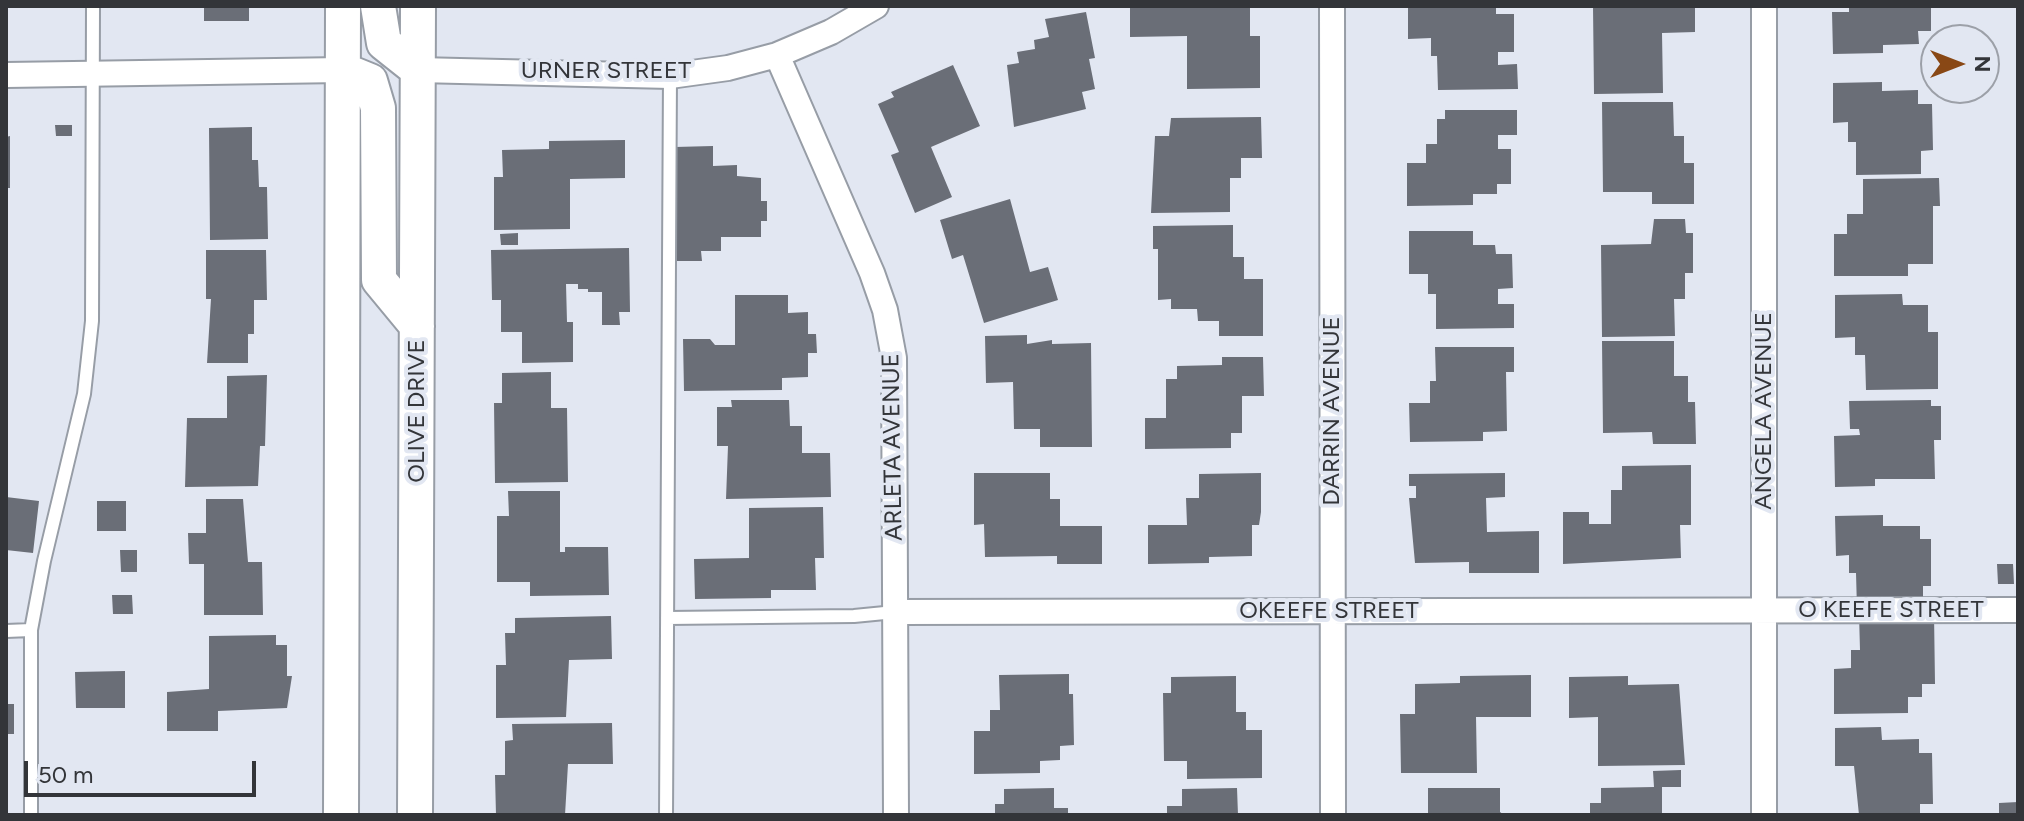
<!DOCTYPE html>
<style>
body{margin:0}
#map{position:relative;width:2024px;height:821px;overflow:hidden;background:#e2e7f2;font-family:Figtree,sans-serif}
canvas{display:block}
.frame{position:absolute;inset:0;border:8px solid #333539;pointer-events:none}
.north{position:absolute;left:1920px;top:24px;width:80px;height:80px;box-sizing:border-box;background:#e2e7f2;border:2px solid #9ca0a8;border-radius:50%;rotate:90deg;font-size:22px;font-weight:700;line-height:32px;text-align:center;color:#333539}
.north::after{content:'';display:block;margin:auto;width:28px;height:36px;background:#894815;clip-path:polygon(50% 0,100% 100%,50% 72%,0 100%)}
.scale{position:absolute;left:24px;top:761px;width:232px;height:36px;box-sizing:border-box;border:4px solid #333539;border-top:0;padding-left:10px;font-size:24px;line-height:28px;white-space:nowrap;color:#333539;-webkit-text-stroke:6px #e2e7f2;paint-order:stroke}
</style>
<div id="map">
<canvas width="2024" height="821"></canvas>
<div class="frame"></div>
<div class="north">N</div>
<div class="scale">50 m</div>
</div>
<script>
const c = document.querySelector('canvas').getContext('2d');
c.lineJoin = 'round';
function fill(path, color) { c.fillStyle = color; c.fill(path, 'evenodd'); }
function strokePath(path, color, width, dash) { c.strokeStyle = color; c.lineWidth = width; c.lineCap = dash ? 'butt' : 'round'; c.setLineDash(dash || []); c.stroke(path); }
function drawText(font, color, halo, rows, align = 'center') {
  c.font = font + ' Figtree,sans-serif'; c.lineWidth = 8; c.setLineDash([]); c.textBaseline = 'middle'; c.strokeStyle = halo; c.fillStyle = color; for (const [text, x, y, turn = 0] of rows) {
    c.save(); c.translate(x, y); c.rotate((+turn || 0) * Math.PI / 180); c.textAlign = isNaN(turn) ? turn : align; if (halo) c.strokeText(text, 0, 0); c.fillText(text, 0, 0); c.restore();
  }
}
fill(new Path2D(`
 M204 6H249V21H204Z
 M1130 6 1250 7V36H1260V88L1187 89V36L1130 37Z
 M1408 6H1496V14H1514V52H1498V65L1517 64 1518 89 1438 90 1437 56H1431V38L1408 39Z
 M1593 6H1695V32L1662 33 1663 93 1594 94Z
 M1849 6H1931V31H1918L1919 44 1883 45V53L1833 54 1832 12H1849Z
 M1086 12 1095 58 1089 59 1095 89 1082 92 1086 109 1014 127 1007 65 1019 63 1017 52 1035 49 1034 40 1049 37 1045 19Z
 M953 65 980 126 931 147 952 197 915 213 891 155 899 152 878 104 894 97 891 92Z
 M1882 82V91L1918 90V104H1932L1933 150 1921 151V174L1856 175V142H1848V122L1833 123V83Z
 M1602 102H1673L1674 136H1684V163H1694V204H1652V192H1603Z
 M1445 110H1517V135H1498V149H1511V184H1497V194H1473V205L1407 206V163H1426V144H1437V119H1445Z
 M1261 117 1262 158H1241V178H1230V212L1151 213 1155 136H1169L1171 118Z
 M55 125H72V136H56Z
 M252 127V160H258L259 187H267L268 239 210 240 209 128Z
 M10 136V188H6V137Z
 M625 140V178L570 179V229L494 230V177H503L502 150 549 149V141Z
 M713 146V166L737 165V176L761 178V201H767V221H761V237H721V251H701L702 261H676L675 147Z
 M1939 178 1940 206H1933V264H1908V276H1834V234H1847V214H1863V179Z
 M1010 199 1030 272 1048 267 1058 300 984 323 963 255 952 259 940 220Z
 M1654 219H1685L1686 233H1693V273H1685V299H1674L1675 336 1602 337 1601 245 1651 244Z
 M1233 225V257H1244V279H1263V336H1219V321H1198L1197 309H1171V299L1158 300V249H1153V226Z
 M1409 231H1473V245H1495L1496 254H1512L1513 288 1498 289V304H1514V328L1436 329V294H1428V274H1409Z
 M518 233V245H501L500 234Z
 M629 248 630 312H619L620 325H602V292H588V289H578V284H566L567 322H573V362L522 363V332H501V300H492L491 250Z
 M206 250H266L267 300H254V334H248V363H207L211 299H206Z
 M1902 294 1903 305H1928V332H1938V389L1866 390 1865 355H1855V337L1835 338V295Z
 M735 295H788V313L808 312V334H816L817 353H808V377L782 378V390L684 391 683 339H710L715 345H735Z
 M1027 335V344L1052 340V344L1091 343 1092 447H1040V429H1014L1013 382 986 383 985 336Z
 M1602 341H1674V376H1688V402H1695L1696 444H1653L1652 432 1603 433Z
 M1435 347H1514V372H1506L1507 431 1483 432V441L1410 442 1409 403H1430V381H1436Z
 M1222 357H1263L1264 396H1242V433H1231V448L1145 449V418H1166V379H1177V366L1222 365Z
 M551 372V408H567L568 482 495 483 494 403H502V373Z
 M267 375 265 446H260L258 486 185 487 187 418H227V376Z
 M731 400H789L790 426H802V453H830L831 497 726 499 728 446H717V407H732Z
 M1931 400V406H1941V440H1934L1935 479H1875V486L1835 487 1834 436 1860 435 1859 429H1850L1849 401Z
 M1691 465V525H1680L1681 558 1563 564V512H1589V524H1611V490H1622V466Z
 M974 473H1050V499H1060V526H1102V564H1057V556L985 557 984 524 974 525Z
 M1261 473V512L1259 525H1252V556L1209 557V563L1148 564V525H1187L1186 498H1199V474Z
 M1505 473V497L1486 498 1487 532 1539 531V573H1469V562L1415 563 1409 498H1416V486H1409V474Z
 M508 491H560V552H565V547H608L609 595 530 596V582H497V516H509Z
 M6 497 39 501 33 553 6 550Z
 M206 499H243L248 562H262L263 615H204V564H189L188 533H206Z
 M97 501H126V531H97Z
 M823 507 824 558H815L816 590H771V598L695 599 694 559 749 558V508Z
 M1883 515V526H1920V539H1931V586H1923V608L1857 609 1856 573H1849V555L1836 556 1835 516Z
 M120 550H137V572H121Z
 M1997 564H2013L2014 584H1998Z
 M112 595H132L133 614H113Z
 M1934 613 1935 684H1922V697H1908V713L1834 714V669L1851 668V650H1860L1859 614Z
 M611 616 612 659 569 660 566 717 496 718V665H506L505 633H515V618Z
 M276 635V645H287V676H292L287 708 218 711V731H167V692L209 689V636Z
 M125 671V708H76L75 672Z
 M1069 674V694H1073L1074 745 1060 746V760L1040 761V773L974 774V731H990V710H1000L999 675Z
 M1531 675V717H1476L1477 773H1401L1400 714H1415V684L1460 683V676Z
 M1236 676V712H1246V730H1262V778L1187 779V761H1164L1163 693H1171V677Z
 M1628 676V685L1679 684 1685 765 1598 766V717L1569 718V677Z
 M6 704H14V734H6Z
 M612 723 613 764H568L565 815H496L495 775H505V741L513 740 512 724Z
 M1881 727 1882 740 1919 739V753H1932L1933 804H1920V815H1859L1854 766H1835V728Z
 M1681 770V787H1662V815H1590V803H1601V788L1654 787 1653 771Z
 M1054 788V808H1068V815H995V804H1004V789Z
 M1237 788 1238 815H1167V806H1182V789Z
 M1428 788H1500V812L1504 815H1428Z
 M2018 802V815H1999V803Z`), '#6a6e77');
const service = new Path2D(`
 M667 618 854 616 895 612
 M6 631 31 630
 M31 815V630L44 561 84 394 92 321 93 6
 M666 815 670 76`);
const minor = new Path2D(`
 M1332 6 1333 815
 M1764 6V815
 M777 55 872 273 885 310 894 358 896 815
 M418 70 670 76 728 68 777 55 831 32 876 6
 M6 75 343 70
 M895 612 2018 610`);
const secondary = new Path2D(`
 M378 6 384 43 418 70
 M343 70 370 81 378 108 379 280 417 326
 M341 815 343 6
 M415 815 418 6`);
strokePath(service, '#979da6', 16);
strokePath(minor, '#979da6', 28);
strokePath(secondary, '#979da6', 38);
strokePath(service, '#fff', 12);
strokePath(minor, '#fff', 24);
strokePath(secondary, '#fff', 34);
drawText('24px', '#333539', '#e2e7f2', [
 ["URNER STREET",606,71],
 ["OLIVE DRIVE",417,411,-90],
 ["DARRIN AVENUE",1332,411,-90],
 ["ANGELA AVENUE",1764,411,-90],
 ["ARLETA AVENUE",893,447,-91],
 ["O KEEFE STREET",1891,610],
 ["OKEEFE STREET",1329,611]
]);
</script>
